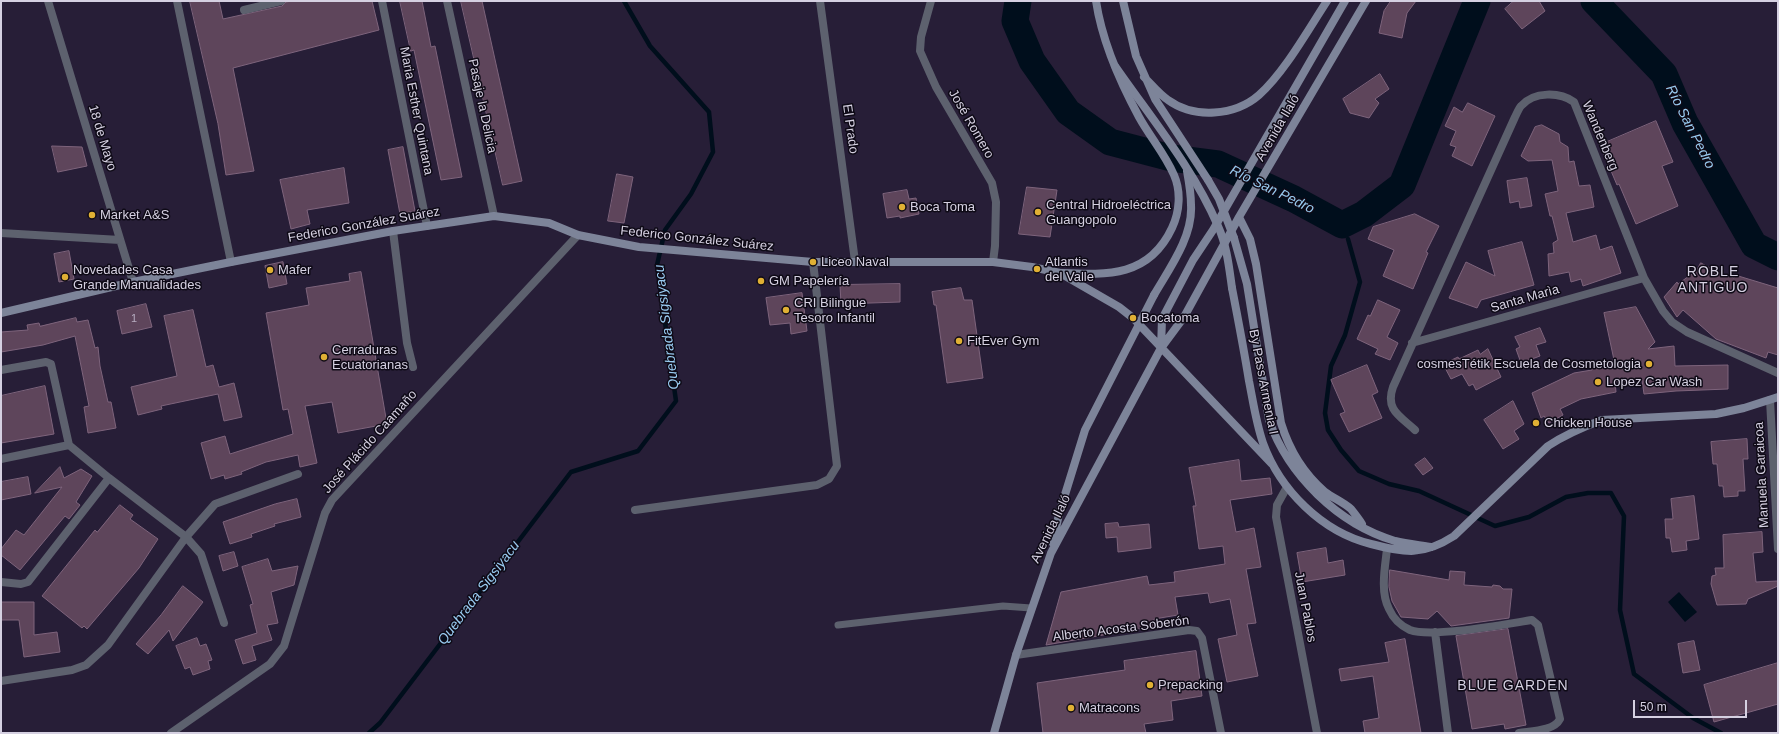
<!DOCTYPE html>
<meta charset="utf-8">
<style>
body{margin:0}
#map{position:relative;width:1779px;height:734px;overflow:hidden;background:#271e37;font-family:Helvetica,sans-serif}
canvas{display:block}
.frame{position:absolute;inset:0;border:2px solid #d5d0e1;pointer-events:none}
.scale{position:absolute;left:1633px;top:700px;width:114px;height:18px;box-sizing:border-box;border:2px solid #d5d0e1;border-top:0;padding-left:5px;font-size:12px;line-height:14px;white-space:nowrap;color:#d5d0e1;-webkit-text-stroke:3px #0e0a16;paint-order:stroke}
</style>
<div id="map">
<canvas width="1779" height="734"></canvas>
<div class="frame"></div>
<div class="scale">50 m</div>
</div>
<script>
const c = document.querySelector('canvas').getContext('2d');
c.lineJoin = 'round';
function fill(path, color) { c.fillStyle = color; c.fill(path, 'evenodd'); }
function strokePath(path, color, width, dash) { c.strokeStyle = color; c.lineWidth = width; c.lineCap = dash ? 'butt' : 'round'; c.setLineDash(dash || []); c.stroke(path); }
function drawText(font, color, halo, rows, align = 'center') {
  c.font = font + ' Helvetica,sans-serif'; c.lineWidth = 3; c.setLineDash([]); c.textBaseline = 'middle'; c.strokeStyle = halo; c.fillStyle = color; for (const [text, x, y, turn = 0] of rows) {
    c.save(); c.translate(x, y); c.rotate((+turn || 0) * Math.PI / 180); c.textAlign = isNaN(turn) ? turn : align; if (halo) c.strokeText(text, 0, 0); c.fillText(text, 0, 0); c.restore();
  }
}
fill(new Path2D(`
 M1679 592 1697 612 1685 622 1668 602Z`), '#000e1c');
strokePath(new Path2D(`
 M1348 239 1360 282 1345 335 1331 366 1325 413 1328 430 1341 450 1359 471 1389 484 1419 491 1495 526 1529 517 1566 497 1588 493H1611L1624 516 1620 610 1634 674 1693 718 1721 733
 M369 733 380 723 571 472 638 451 676 401 657 265 665 230 691 194 713 152 709 112 650 46 624 1`), '#000e1c', 4.5);
strokePath(new Path2D(`
 M1018 1 1015 21 1032 61 1068 112 1110 142 1171 158 1218 164 1294 199 1342 225 1364 214 1402 185 1477 1
 M1594 1 1664 74 1685 123 1754 245 1778 257`), '#000e1c', 27);
const building = new Path2D(`
 M190 1H219L223 19 282 6 286 2 292 1H372L379 30 233 68 254 171 226 175 218 124Z
 M400 1H422L431 47 435 46 462 177 441 180 414 50 411 51Z
 M461 1H482L522 181 503 185Z
 M1391 1H1416L1407 13 1402 38 1379 33 1384 11Z
 M1514 1H1539L1545 11 1522 29 1505 9Z
 M1380 74 1389 89 1375 99 1379 103 1369 118 1350 113 1343 99Z
 M1468 103 1495 116 1472 166 1452 156 1456 147 1450 145 1456 131 1445 126 1454 107 1462 112Z
 M1656 121 1673 162 1662 166 1678 206 1636 224 1619 184 1617 185 1600 145Z
 M1542 125 1559 134 1560 142 1568 147 1569 162 1574 161 1579 186 1590 185 1594 207 1566 213 1573 242 1596 235 1600 250 1612 246 1621 273 1583 286 1581 279 1571 282 1569 272 1549 276 1548 254 1554 253 1553 243 1558 240 1552 216H1550L1545 194 1558 191 1552 160 1528 161 1521 156 1535 127Z
 M52 146 82 147 87 166 58 172Z
 M403 147 415 211 400 214 388 150Z
 M344 168 349 203 307 210 310 224 291 229 280 180Z
 M617 174 633 177 624 223 608 221Z
 M1527 178 1532 206 1520 208 1519 201 1510 203 1507 181Z
 M1027 187 1057 190 1050 237 1019 234Z
 M907 190 909 199 916 198 919 214 900 218V216L887 218 883 194Z
 M1415 214 1439 226 1426 252 1428 253 1413 289 1383 276 1394 250 1368 239 1373 227Z
 M1522 242 1534 285 1481 300 1477 308 1449 298 1466 262 1495 276 1488 251Z
 M69 251 74 279 59 282 54 254Z
 M283 262 287 284 269 288 265 266Z
 M1701 263 1719 273 1734 278 1735 275 1778 288V355L1768 352 1766 358 1716 339 1683 310 1677 317 1664 297 1677 282 1678 284 1696 271Z
 M361 272 387 424 338 433 332 402 305 406 317 463 300 467 298 455 266 462 241 472 242 474 225 479 224 475 211 479 201 443 225 436 230 454 293 434 288 409 283 410 266 313 309 305 306 288 350 281 349 274Z
 M900 284V302L841 304 840 285Z
 M961 288 964 300H972L983 378 947 383 936 305H934L932 292Z
 M802 293 807 331 791 334 790 323 770 325 766 298Z
 M1378 300 1400 310 1387 337 1398 343 1390 360 1375 354 1378 349 1357 339 1368 315 1370 316Z
 M146 304 152 327 122 334 117 311Z
 M1636 307 1655 342 1648 349 1674 346 1675 366 1728 365V389L1676 391 1644 394 1642 380 1615 382 1616 392 1581 399 1560 409 1563 415 1549 423 1544 416 1541 418 1532 393 1574 373 1592 370 1591 364 1614 360 1604 313Z
 M193 310 206 367 213 365 219 387 234 383 242 417 224 421 218 394 161 406 162 409 138 415 131 387 177 376 164 316Z
 M76 318 77 322 88 320 95 348 98 347 100 366 108 402H111L116 428 88 433 84 407 89 406 75 336 43 345 1 352V332L28 330 27 325 39 323 40 326Z
 M1540 328 1546 342 1536 345 1540 356 1521 363 1516 349 1520 347 1515 337Z
 M1488 349 1501 377 1476 390 1473 384 1469 386 1462 374 1451 379 1443 364 1458 357 1459 359 1478 350 1480 354Z
 M1367 365 1378 392 1372 395 1382 418 1349 432 1340 414 1345 412 1331 380Z
 M45 386 54 434 1 443V396Z
 M1513 401 1524 424 1514 431 1519 439 1503 449 1484 420Z
 M1747 439 1748 459H1743L1745 491H1738V496L1724 497 1723 486H1719L1717 464H1713L1711 442Z
 M1425 458 1433 468 1423 475 1415 465Z
 M1239 460 1241 481 1270 478 1272 494 1230 500 1236 532 1254 528 1261 567 1246 569 1256 623 1247 624 1258 676 1227 682 1218 639 1237 635 1230 599 1210 603 1208 593 1175 597 1178 615 1154 619 1155 626 1046 645 1061 592 1147 576 1149 585 1175 582 1174 572 1225 564 1223 546 1199 549 1193 506H1196L1189 468Z
 M60 467 64 478 81 469 92 476 76 502 80 505 69 519 65 516 20 570 1 555V549L16 530 24 535 62 487 35 493Z
 M28 477 31 494 1 500V482Z
 M1694 496 1699 539 1686 541 1687 550 1672 552 1670 538H1666L1665 519H1673L1671 499Z
 M297 499 301 517 274 524 275 526 251 534 252 537 230 544 223 522 275 504Z
 M120 505 133 515 130 519 158 539 139 568 87 629 84 626 82 628 42 596 95 530 97 532Z
 M1118 523 1119 527 1149 524 1151 548 1118 552 1117 537 1106 538 1105 524Z
 M1762 532 1763 552 1753 553 1756 582 1778 581V586L1748 599 1746 604 1717 605 1711 584 1712 576 1716 575 1715 568H1724L1723 535Z
 M1326 548 1328 563 1343 560 1345 575 1302 582 1297 553Z
 M234 552 238 566 223 571 219 556Z
 M268 559 272 571 298 566 294 585 271 592 278 623 267 625 272 640 252 646 256 660 243 664 235 640 257 633 250 605 253 604 242 567Z
 M1390 570 1449 580 1450 571 1465 572 1464 585 1492 587 1493 585 1500 586 1503 589H1512L1509 618 1451 626 1437 611 1428 619 1401 617 1392 601 1389 587Z
 M183 586 203 602 173 641 169 630 148 654 136 644 161 615Z
 M1 602H34V635L57 632 60 652 24 657 19 620H1Z
 M1508 629 1526 725 1505 729 1504 724 1472 729 1456 636Z
 M197 638 200 646 206 644 212 660 208 661 210 669 193 675 190 667 185 669 176 646Z
 M1405 639 1421 733H1365L1363 721 1379 718 1373 676 1341 681 1339 669 1389 662 1385 643Z
 M1694 641 1700 670 1683 673 1678 644Z
 M1196 651 1202 696 1171 701 1173 720 1144 724 1146 733H1043L1037 683 1125 670 1124 661Z
 M1778 663V704L1714 722 1704 685Z`);
fill(building, '#5e455b');
strokePath(building, '#7e647c', 1);
strokePath(new Path2D(`
 M838 625 1003 606 1031 608`), '#5d616e', 7);
strokePath(new Path2D(`
 M48 1 133 282
 M177 1 231 262
 M382 1 427 226
 M447 1 494 216
 M820 1 855 261
 M931 1 921 37 920 51 936 87 992 183 996 202 995 246 993 262
 M244 10 281 1
 M393 231 407 343 413 367
 M1 233 120 240
 M1412 343 1644 278
 M1 370 46 362 51 364 69 445 109 478 186 537 201 554 224 623
 M1770 400 1778 549
 M1415 430C1400 416 1385 410 1393 387L1515 117C1517 113 1519 108 1521 106 1534 91 1560 92 1574 102L1644 278 1663 311 1672 322 1687 332 1778 373
 M1 459 69 445
 M1287 487 1277 505 1276 517 1317 733
 M635 510 817 485 829 479 837 466 813 262
 M1387 549C1385 567 1380 592 1389 609 1393 618 1401 626 1410 630 1432 638 1506 624 1532 620L1538 625 1560 719C1554 731 1532 731 1519 733
 M1 582 21 584 28 582 109 478
 M1435 632 1448 733
 M1016 655 1189 630 1197 631 1202 638 1221 733
 M1 681 72 670 86 665 108 645 186 537 215 504 298 474
 M171 733 270 664 284 646 325 513 332 500 578 235`), '#5d616e', 8);
strokePath(new Path2D(`
 M1123 1 1136 56 1155 99 1208 180
 M1144 77C1152 85 1159 94 1168 100 1194 119 1235 116 1259 95 1284 73 1308 30 1327 1
 M1239 217 1250 239 1256 264 1281 423C1289 449 1304 474 1325 492 1333 498 1343 502 1351 509 1355 514 1359 519 1362 524
 M1234 238 1247 284 1269 420C1288 475 1338 524 1395 541 1407 544 1419 545 1431 547
 M1061 273C1108 275 1149 277 1172 228 1180 211 1181 191 1174 175 1165 154 1150 137 1139 117 1120 82 1102 41 1096 1
 M1232 288C1238 319 1244 350 1249 381 1253 401 1256 423 1263 443 1280 490 1322 532 1371 544 1405 553 1423 556 1454 536L1548 446C1566 434 1583 427 1602 420L1716 414 1744 408 1778 397
 M1154 295C1169 269 1193 237 1191 205 1191 193 1189 182 1187 171
 M1 313 133 282 231 262 393 231 494 216 549 223 578 235 639 247 813 262H993L1032 267 1060 273 1119 307 1133 318 1272 464
 M1161 348 1162 319 1193 260 1213 230 1345 1
 M1053 543 1059 514
 M994 733 1016 655 1051 553 1161 348 1184 317 1239 217 1366 1`), '#7d8499', 8);
strokePath(new Path2D(`
 M1115 66C1151 118 1193 168 1218 226 1227 246 1229 267 1232 288
 M1208 180 1219 199 1234 238
 M1059 514 1085 430 1154 295`), '#7d8499', 8);
for (const [x, y, r, color] of [
 [902,207,4,"#e0b034"],
 [1038,212,4,"#e0b034"],
 [92,215,4,"#e0b034"],
 [813,262,4,"#e0b034"],
 [1037,269,4,"#e0b034"],
 [270,270,4,"#e0b034"],
 [65,277,4,"#e0b034"],
 [761,281,4,"#e0b034"],
 [786,310,4,"#e0b034"],
 [1133,318,4,"#e0b034"],
 [959,341,4,"#e0b034"],
 [324,357,4,"#e0b034"],
 [1649,364,4,"#e0b034"],
 [1598,382,4,"#e0b034"],
 [1536,423,4,"#e0b034"],
 [1150,685,4,"#e0b034"],
 [1071,708,4,"#e0b034"]
]) { const dot = new Path2D(); dot.arc(x, y, r, 0, 2 * Math.PI); c.fillStyle = color; c.fill(dot); strokePath(dot, '#0e0a16', 1.5); }
drawText('11px', '#b7adc0', null, [
 ["1",134,319]
]);
drawText('13px', '#d5d0e1', '#0e0a16', [
 ["Pasaje la Delicia",482,106,78],
 ["Maria Esther Quintana",416,111,79],
 ["José Romero",971,124,60],
 ["Avenida Ilaló",1278,128,-60],
 ["El Prado",850,129,82],
 ["Wandenberg",1600,136,67],
 ["18 de Mayo",102,138,73],
 ["Federico González Suárez",364,225,-10],
 ["Federico González Suárez",697,239,6],
 ["Santa Marìa",1525,299,-16],
 ["By Pass Armenia I",1263,382,79],
 ["José Plácido Caamaño",370,442,-48],
 ["Manuela Garaicoa",1762,475,-93],
 ["Avenida Ilaló",1051,529,-64],
 ["Juan Pablos",1305,607,79],
 ["Alberto Acosta Soberón",1121,629,-7]
]);
drawText('13px', '#d5d0e1', '#0e0a16', [
 ["Central Hidroeléctrica",1046,205],
 ["Guangopolo",1046,220],
 ["Boca Toma",910,207],
 ["Market A&S",100,215],
 ["Liceo Naval",821,262],
 ["Atlantis",1045,262],
 ["del Valle",1045,277],
 ["Novedades Casa",73,270],
 ["Grande Manualidades",73,285],
 ["Mafer",278,270],
 ["GM Papelería",769,281],
 ["CRI Bilingue",794,303],
 ["Tesoro Infantil",794,318],
 ["Bocatoma",1141,318],
 ["FitEver Gym",967,341],
 ["Cerraduras",332,350],
 ["Ecuatorianas",332,365],
 ["cosmesTétik Escuela de Cosmetologia",1641,364,"right"],
 ["Lopez Car Wash",1606,382],
 ["Chicken House",1544,423],
 ["Prepacking",1158,685],
 ["Matracons",1079,708]
], 'left');
drawText('italic 14px', '#99cbf1', '#0e0a16', [
 ["Río San Pedro",1690,127,63],
 ["Río San Pedro",1272,190,26],
 ["Quebrada Sigsiyacu",667,327,-97],
 ["Quebrada Sigsiyacu",479,593,-53]
]);
c.letterSpacing = '1px';
drawText('14px', '#d5d0e1', '#0e0a16', [
 ["ROBLE",1713,272],
 ["ANTIGUO",1713,288],
 ["BLUE GARDEN",1513,686]
]);
c.letterSpacing = '0px';
</script>
